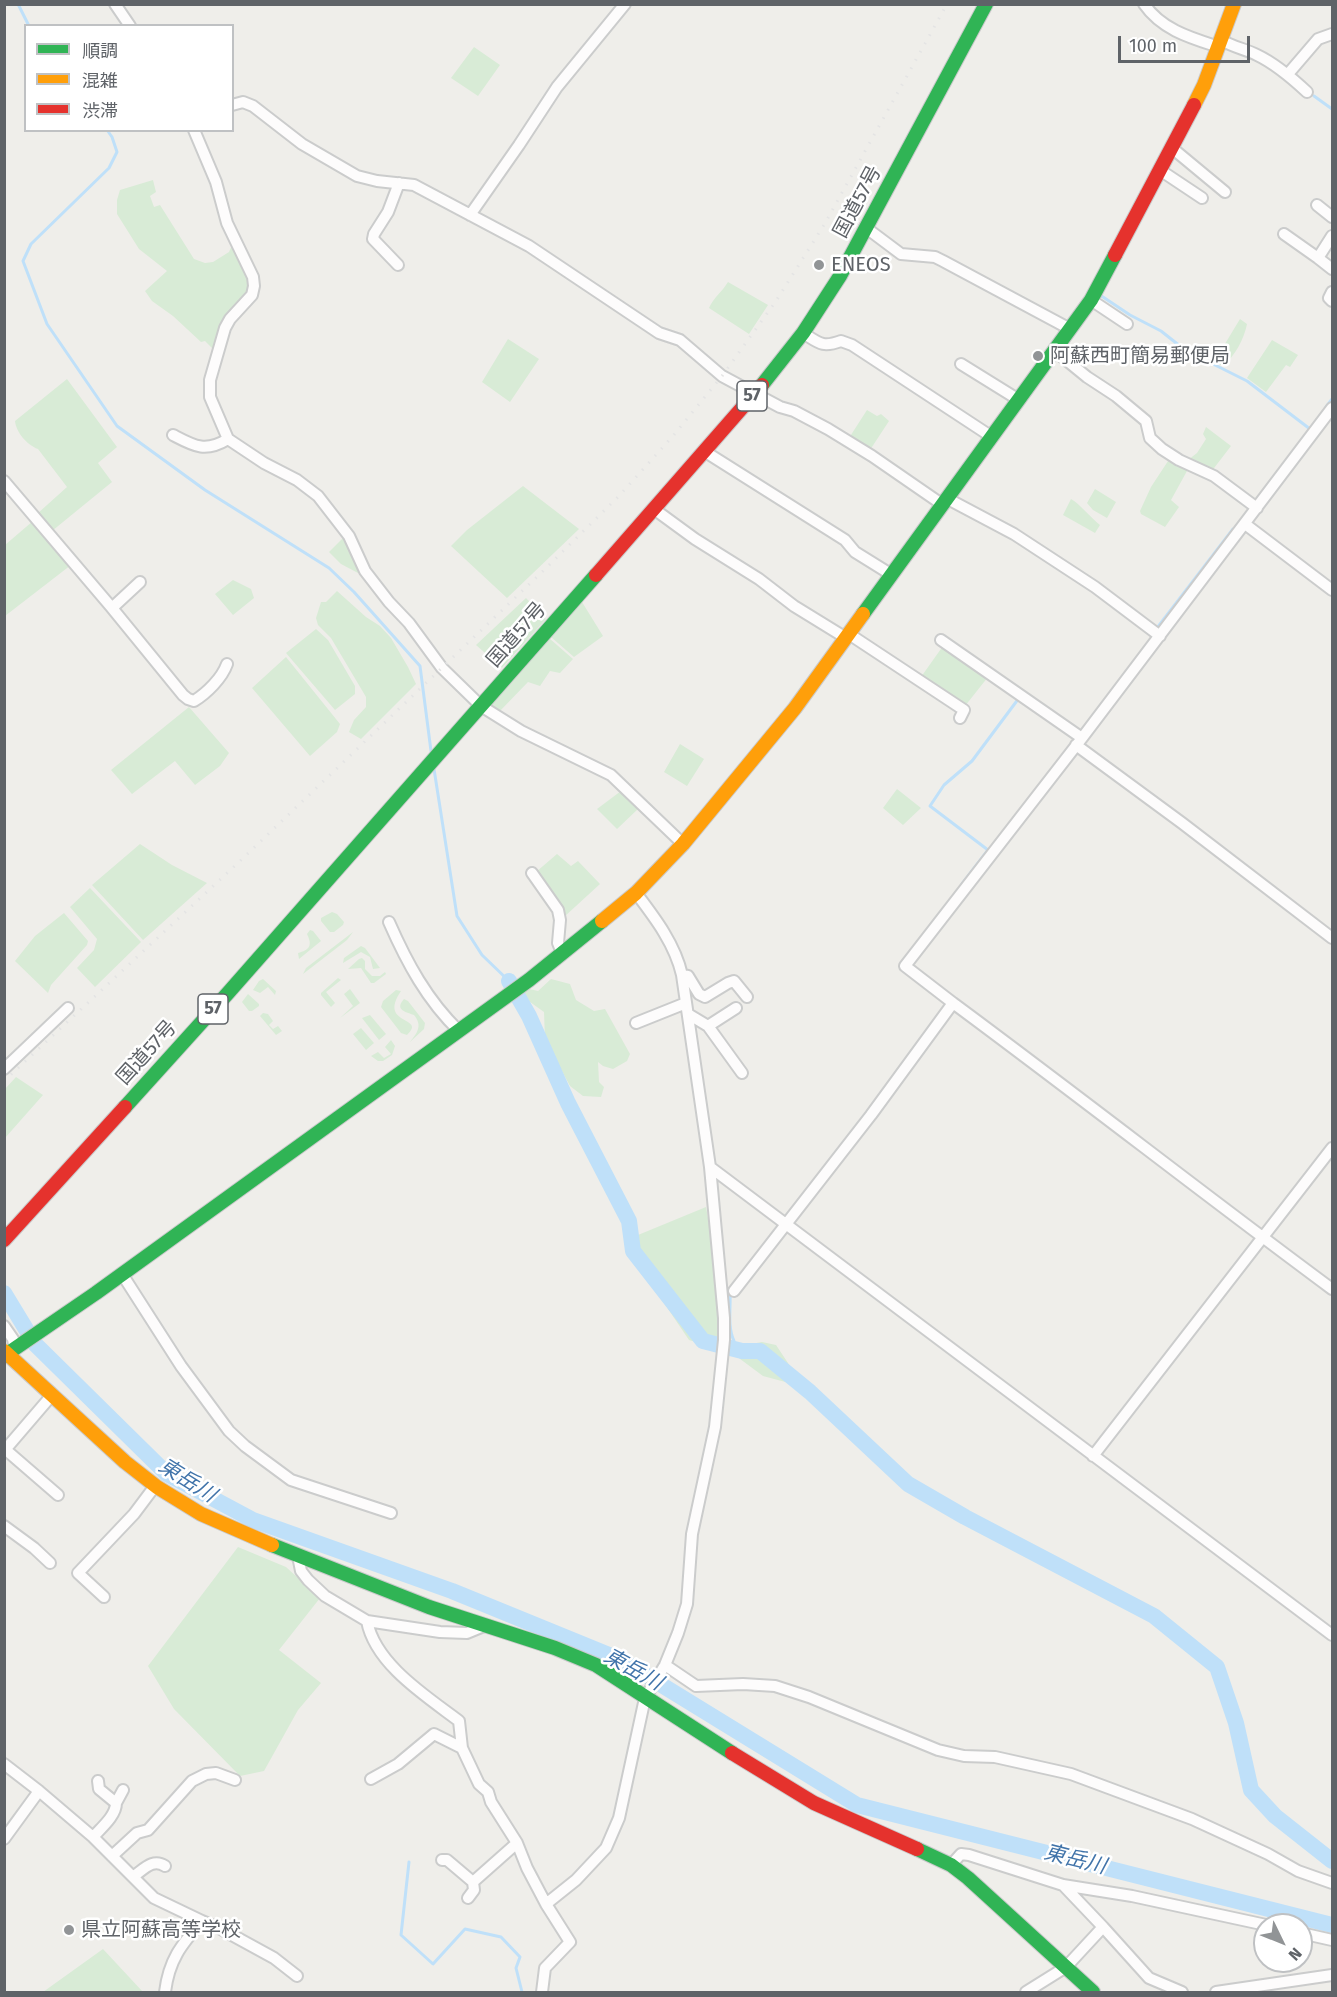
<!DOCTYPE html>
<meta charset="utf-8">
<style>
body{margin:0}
#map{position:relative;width:1337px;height:1997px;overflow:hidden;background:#efeeea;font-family:"Fira Sans","Noto Sans JP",sans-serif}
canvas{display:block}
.frame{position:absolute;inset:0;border:6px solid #5f6368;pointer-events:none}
.legend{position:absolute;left:24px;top:24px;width:210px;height:108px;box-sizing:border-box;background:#fff;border:2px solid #bfc1c3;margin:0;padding:8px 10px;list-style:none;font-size:18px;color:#5f6368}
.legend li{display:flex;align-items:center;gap:12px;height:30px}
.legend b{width:30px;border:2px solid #bfc1c3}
.north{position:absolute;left:1253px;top:1913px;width:60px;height:60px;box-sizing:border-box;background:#fff;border:2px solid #bfc1c3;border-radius:50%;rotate:133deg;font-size:16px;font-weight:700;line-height:24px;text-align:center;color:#5f6368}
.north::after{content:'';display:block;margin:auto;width:21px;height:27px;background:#919496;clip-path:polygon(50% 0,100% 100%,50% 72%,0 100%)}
.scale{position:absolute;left:1118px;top:36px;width:132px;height:27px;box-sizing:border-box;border:3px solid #5f6368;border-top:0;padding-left:8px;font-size:18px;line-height:21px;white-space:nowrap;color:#5f6368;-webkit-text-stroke:4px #fff;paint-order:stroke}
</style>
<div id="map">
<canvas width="1337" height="1997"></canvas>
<div class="frame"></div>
<ul class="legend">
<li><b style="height:8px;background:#30b455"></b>順調</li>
<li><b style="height:8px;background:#ff9f0a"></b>混雑</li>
<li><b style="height:8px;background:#e5322d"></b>渋滞</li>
</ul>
<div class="north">N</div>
<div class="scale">100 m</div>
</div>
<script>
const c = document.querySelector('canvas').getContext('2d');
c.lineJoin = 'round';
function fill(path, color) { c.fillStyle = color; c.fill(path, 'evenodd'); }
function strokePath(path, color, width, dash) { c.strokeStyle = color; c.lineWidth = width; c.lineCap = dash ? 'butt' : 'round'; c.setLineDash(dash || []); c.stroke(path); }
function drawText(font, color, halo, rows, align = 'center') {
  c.font = font + ' "Fira Sans","Noto Sans JP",sans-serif'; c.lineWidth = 5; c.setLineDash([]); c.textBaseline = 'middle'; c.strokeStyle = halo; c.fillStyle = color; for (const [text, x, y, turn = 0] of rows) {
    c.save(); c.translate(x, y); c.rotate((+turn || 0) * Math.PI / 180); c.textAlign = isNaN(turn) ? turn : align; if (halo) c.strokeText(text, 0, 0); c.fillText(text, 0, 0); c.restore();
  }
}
fill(new Path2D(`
 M474 47 500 65 478 96 451 78Z
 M153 180 156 192 150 196 154 207 160 205 194 259 205 263 213 262 229 252 233 243C239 257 251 274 248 290L214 350 205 341 201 342 173 316 152 301 145 291 167 271 139 249 117 214V200L120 190Z
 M728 282 768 305 749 334 709 308C713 298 722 292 728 282Z
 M1240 319 1247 324C1244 339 1235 356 1223 366L1214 362Z
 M508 339 539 359 510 402 482 382Z
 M1272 340 1298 355 1290 367 1286 365 1266 392 1247 378Z
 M67 379 117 447 98 463 112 482 52 531 37 514 67 487 38 449C27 445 16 432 15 421Z
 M867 410 877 416 881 414 889 421 870 450 849 438Z
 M1206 427 1231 446 1211 472 1188 460 1197 453 1206 439 1203 434Z
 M1170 458 1184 466 1187 471 1171 500 1179 507 1165 527 1141 514 1140 511 1151 487Z
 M523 486 579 529 507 598 451 546 467 530Z
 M1095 489 1116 502 1107 518 1093 510 1087 503Z
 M1071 499C1079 503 1091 518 1100 525L1095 533 1063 515Z
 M33 521 71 565 5 616V545Z
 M344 537 363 571 358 573 341 564 329 552Z
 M233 580 251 589 254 598 233 615 215 594Z
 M337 591 366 617 380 626 391 638 408 667 416 684 361 739 349 732 354 720 366 707V697L331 638 318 625 316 618 321 602H326Z
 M526 598 546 619 502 668 476 645Z
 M582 602 603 636 574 657 551 637Z
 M316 629 328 640 355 686V694L335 710 286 653Z
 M549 638 573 659 560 673 550 671 540 686 528 682 499 712 490 705Z
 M943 646 988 677 965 706 921 677Z
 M286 657 340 724 337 732 310 756 252 688Z
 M189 707 229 753 220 766 195 785 175 761 132 794 111 770Z
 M680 744 704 759 687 786 664 772Z
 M897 789 921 808 903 825 883 808Z
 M621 791 638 809 617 829 597 809Z
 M140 844 172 865 207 883 143 940 92 885Z
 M557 854 571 866 578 861 600 884 564 917 558 901 536 872Z
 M90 888 141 942 95 987 77 968 94 950 97 939 70 907Z
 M332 912 337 914 344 922 343 925 334 932H330L321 921V918Z
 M64 913 88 941 87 945 51 985 48 993 15 961 35 936Z
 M310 930 313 931 321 941 299 959 298 953C309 950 313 946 307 934Z
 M353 932 347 940 303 974 306 968Z
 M361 946 365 948 380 968 373 969 370 957 361 952 343 963 344 958Z
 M362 958 365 961V969L372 976H380L385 972 386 974 374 983H371L361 968 348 969 359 959Z
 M338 978 341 980 326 992 335 1003 331 1007 321 995V993Z
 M263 979 276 991 275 995 268 987 260 993 253 990 259 981Z
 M551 979 570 984 576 1000 594 1011 605 1009 630 1054 627 1061 613 1069 603 1066 598 1062 599 1082 604 1087 601 1097 583 1096 570 1086 545 1040 544 1012 530 1002 522 991 525 988 538 991Z
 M350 989 360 1003 340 1018 353 1006 344 994Z
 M396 990 401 991C377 1026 428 1016 407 1035L401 1033 381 1007 383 1001Z
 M248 994 259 1004V1006L252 1011H249L242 1002Z
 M404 999 408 1001 425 1023 424 1029 410 1042C417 1033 423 1026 414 1015 406 1012 394 1010 404 999Z
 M263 1013 268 1014 273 1021 269 1025 273 1029 278 1026 282 1031 276 1035 260 1016Z
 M370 1015 386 1034 379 1040 362 1018Z
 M361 1028 374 1043 366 1050 353 1034Z
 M391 1040 395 1046 392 1055 383 1061H378L371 1056 378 1052 384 1058 391 1054 385 1047Z
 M16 1077 43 1095 5 1138V1089Z
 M706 1207 726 1317 714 1343 735 1347 762 1342 776 1345 804 1387 763 1376 732 1353 689 1340 637 1263 638 1235Z
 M238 1547 286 1567 320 1598 279 1650 321 1683 298 1710 264 1771 240 1776 174 1709 148 1666Z
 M103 1949 143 1992H43Z`), '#d8ebd6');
strokePath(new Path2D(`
 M18 4 29 26
 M1314 96 1332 109
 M107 130 112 137 117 152 109 168 31 244 23 261 47 324 117 426 205 490 329 568 354 592 420 666 431 751
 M1100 295 1130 315 1161 331 1185 350 1247 381 1310 429
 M1326 407 1332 399
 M1157 628 1233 529
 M434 769 457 916 482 955 509 981
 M962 884 988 850 930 806 944 785 972 761 1019 698
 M730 1291C731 1308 727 1326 734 1341
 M409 1862 401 1935 433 1964 465 1929 501 1937 520 1957 516 1968 522 1992`), '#bfe0f9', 3);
strokePath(new Path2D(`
 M509 981 529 1016 568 1103 629 1221 633 1251 703 1341 742 1351H760L810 1392 908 1484 965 1517 1154 1616 1217 1667 1236 1723 1251 1790 1275 1816 1332 1861
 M4 1293 35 1344 167 1474 253 1520 452 1591 621 1660 857 1805 1332 1925`), '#bfe0f9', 16);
const street = new Path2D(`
 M115 4 130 26
 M1144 4C1162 30 1191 38 1219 47
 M1221 40C1233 47 1245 49 1257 55 1276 64 1292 78 1307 92
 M1288 74 1318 39 1332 34
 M232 105 243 102 253 106 302 144 357 176 377 181 414 185 529 246 659 333 680 340 722 376 780 407 794 411 828 429 872 456 943 505
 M194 130 216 182 227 223 253 277 254 286 252 295 230 319 225 328 210 380V397L228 439 264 463 297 480 318 496 349 536 365 571 389 602 409 623 442 668 481 706 521 731 611 775 683 844
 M1172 148 1225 192
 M1160 170 1202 198
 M1317 205 1332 217
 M470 215 519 145 557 87 625 4
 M865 227 901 254 935 257 943 261 1070 329
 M1284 234 1318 258
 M1332 236 1318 258 1332 269
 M398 265 373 239 374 234 388 212 399 183
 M1332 292 1329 298 1332 301
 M1091 300 1127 324
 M803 333C819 343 822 348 841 341L852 345 992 437
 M1054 350 1087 377 1116 396 1146 421 1150 438 1162 449 1179 460 1214 476 1257 508
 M961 364 1019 400
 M173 435C194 446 205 453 228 439
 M704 451 845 540 855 552 892 575
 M4 481 112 608
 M948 499 1014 534 1095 587 1160 636
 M654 509 695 539 759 579 794 606 846 638
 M1245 524 1332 590
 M140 582 112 608 183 695 188 699 194 701C207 693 222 678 227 664
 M849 634 964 710 960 718
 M941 640 1082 738
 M1076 745 1182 823 1332 938
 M532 873 558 910 560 920 558 943 562 953
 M389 922C407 963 427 1000 459 1031
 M682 975 688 976 699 994 705 997 728 983 734 981 747 997
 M953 1003C1080 1097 1205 1195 1332 1289
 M688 1014 708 1026 742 1073
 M636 1023 686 1003
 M708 1026 736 1008
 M4 1069 68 1008
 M710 1167 1332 1635
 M122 1274 181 1366 229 1431 245 1446 291 1480 391 1513
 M734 1291 871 1115 953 1003 905 966 1082 738 1332 408
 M4 1326 13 1339 15 1350
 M6 1450 58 1495
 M4 1451 52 1395
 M1093 1456 1332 1148
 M4 1526 34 1548 50 1563
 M298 1556 301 1571 308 1580 325 1596 367 1621 440 1632 467 1633 484 1626
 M104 1597 78 1573 134 1514 155 1486
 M367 1621C375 1664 426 1696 459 1721L462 1748 479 1784 488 1792 491 1802 517 1843 527 1868 546 1904 570 1942 545 1968 542 1992
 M665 1665 696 1686 743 1684 775 1686 809 1697 938 1750 964 1756 995 1757 1071 1774 1192 1819 1268 1854 1298 1871 1332 1883
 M4 1764 39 1791 93 1837 154 1898 202 1921 221 1929 274 1958 297 1976
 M371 1779 398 1764 434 1734 462 1748
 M116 1803 123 1790
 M93 1837C101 1828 116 1816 116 1803L99 1789 98 1781
 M4 1839 39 1791
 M112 1856 137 1833 148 1830 192 1781 206 1774 216 1773 235 1780
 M442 1860H447L473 1882
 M951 1865 961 1854 969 1855 1063 1885 1132 1896 1266 1925
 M134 1876C144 1869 153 1858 165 1866
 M468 1898 474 1890 473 1882 517 1843
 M546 1904 576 1880 606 1848 619 1818 645 1698 665 1665 678 1633 687 1604 692 1534 715 1427 724 1340V1318L710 1167 682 975C675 944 655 918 636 893
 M1103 1927 1149 1978 1182 1992
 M1301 1933 1332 1940
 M165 1992C169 1960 181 1945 202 1921
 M1026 1992 1066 1967 1103 1927 1063 1885
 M1216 1992 1332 1975`);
const fast = new Path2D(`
 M762 385 803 333 840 276 986 4
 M863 614 1091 300 1115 255
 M125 1107 228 993 596 575
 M4 1356 96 1293 529 980 602 921
 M272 1545 429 1607 555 1648 596 1665 732 1753
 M917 1849 951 1865 968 1878 1093 1992`);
const slow = new Path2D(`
 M1194 105 1204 85 1234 4
 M602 921 636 893 683 844 795 708 863 614
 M4 1351 125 1462 157 1487 201 1514 272 1545`);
const jam = new Path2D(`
 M1115 255 1194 105
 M596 575 762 385
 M4 1240 125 1107
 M732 1753 814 1803 917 1849`);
strokePath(street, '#cbcccc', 14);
strokePath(fast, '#cacacb', 16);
strokePath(slow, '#cacacb', 16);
strokePath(jam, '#cacacb', 16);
strokePath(street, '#fdfcfc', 10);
strokePath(fast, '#30b455', 14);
strokePath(slow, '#ff9f0a', 14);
strokePath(jam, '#e5322d', 14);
strokePath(new Path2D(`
 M4 1081 239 862 542 572 618 497 673 436 722 376 776 301 824 225 947 4`), '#e4e4e4', 3, [1.5, 8]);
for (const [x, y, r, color] of [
 [819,265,6,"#919496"],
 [1038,356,6,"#919496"],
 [69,1930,6,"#919496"]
]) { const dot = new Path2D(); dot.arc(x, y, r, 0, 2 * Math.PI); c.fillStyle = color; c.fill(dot); strokePath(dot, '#fff', 2); }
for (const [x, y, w] of [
 [752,396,30],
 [213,1009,30]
]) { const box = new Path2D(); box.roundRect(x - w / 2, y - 15, w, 30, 4.5); c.fillStyle = '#fff'; c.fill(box); strokePath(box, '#5f6368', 1.5); }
drawText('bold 18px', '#5f6368', null, [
 ["57",752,396],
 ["57",213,1009]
]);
drawText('20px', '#5f6368', '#fff', [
 ["国道57号",858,202,-62],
 ["国道57号",517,635,-49],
 ["国道57号",147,1053,-48]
]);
drawText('20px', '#5f6368', '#fff', [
 ["ENEOS",831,265],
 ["阿蘇西町簡易郵便局",1050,356],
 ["県立阿蘇高等学校",81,1930]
], 'left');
drawText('italic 21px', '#4174aa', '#fff', [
 ["東岳川",187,1481,32],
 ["東岳川",633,1670,29],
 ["東岳川",1075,1860,14]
]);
</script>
